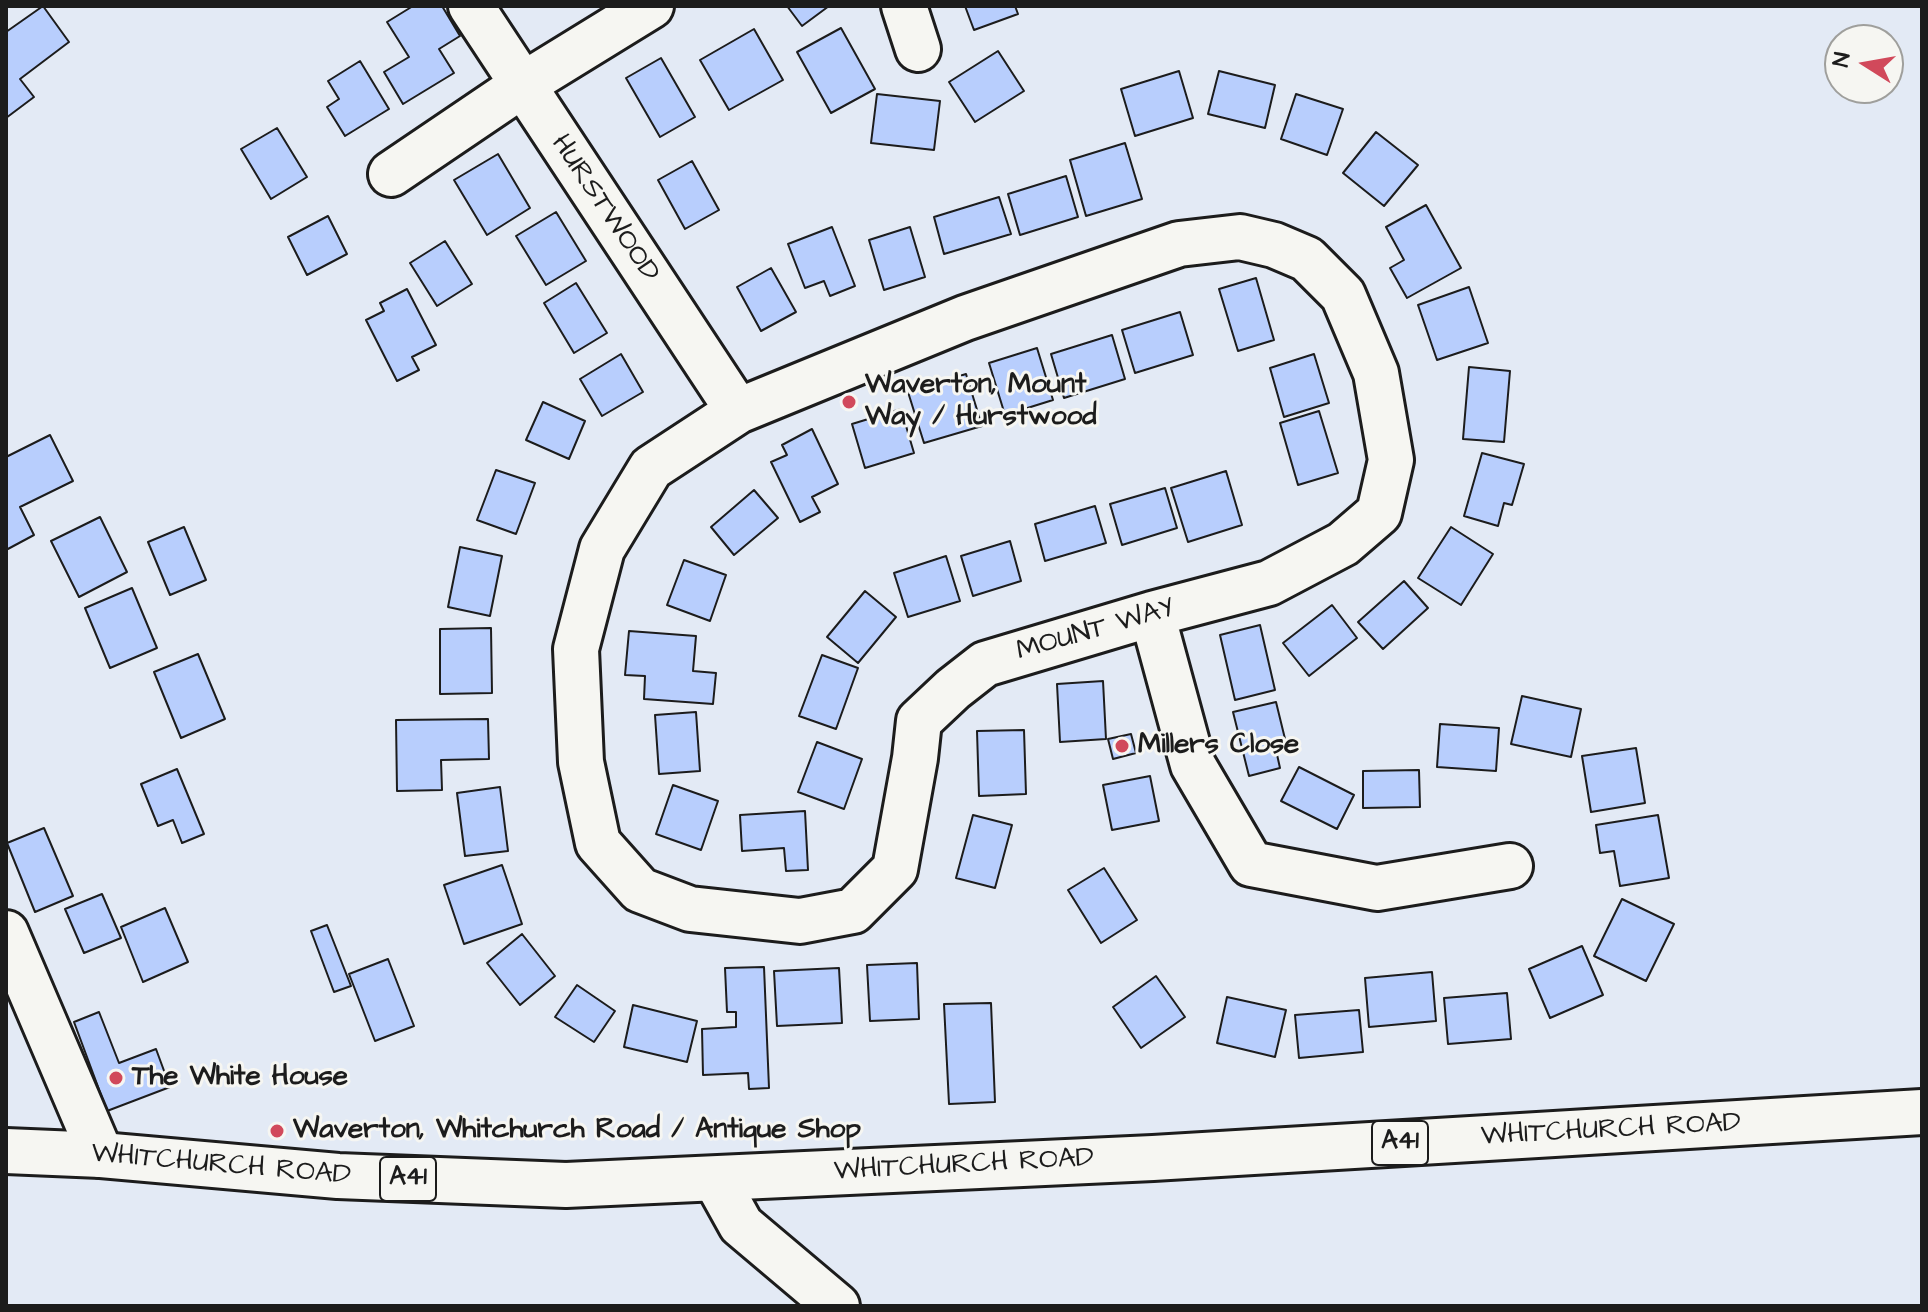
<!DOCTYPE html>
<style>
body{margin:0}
#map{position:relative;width:1928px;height:1312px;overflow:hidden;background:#e3eaf5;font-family:"Architects Daughter",sans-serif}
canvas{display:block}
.frame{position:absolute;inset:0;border:8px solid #1c1c1c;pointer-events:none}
.north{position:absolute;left:1824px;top:24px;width:80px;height:80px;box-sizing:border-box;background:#f6f6f2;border:2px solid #9f9f9c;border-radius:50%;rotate:281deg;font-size:22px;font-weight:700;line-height:32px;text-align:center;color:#1c1c1c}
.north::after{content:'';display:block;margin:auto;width:28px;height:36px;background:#d1495b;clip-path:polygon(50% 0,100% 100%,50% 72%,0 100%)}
</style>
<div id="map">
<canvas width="1928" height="1312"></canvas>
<div class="frame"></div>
<div class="north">N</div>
</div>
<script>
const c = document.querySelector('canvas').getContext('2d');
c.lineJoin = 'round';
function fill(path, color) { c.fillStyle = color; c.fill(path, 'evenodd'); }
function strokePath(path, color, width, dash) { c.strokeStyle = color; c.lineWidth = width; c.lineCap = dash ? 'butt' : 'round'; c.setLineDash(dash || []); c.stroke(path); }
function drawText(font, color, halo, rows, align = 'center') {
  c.font = font + ' "Architects Daughter",sans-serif'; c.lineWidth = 6; c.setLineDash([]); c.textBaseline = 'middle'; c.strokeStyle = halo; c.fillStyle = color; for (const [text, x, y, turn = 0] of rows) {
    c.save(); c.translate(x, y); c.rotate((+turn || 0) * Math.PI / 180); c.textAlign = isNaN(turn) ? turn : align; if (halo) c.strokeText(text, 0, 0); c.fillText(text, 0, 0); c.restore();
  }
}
const building = new Path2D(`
 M43 6 69 42 20 79 34 97 6 118V32Z
 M413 6H442L460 36 439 49 454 73 403 104 384 72 409 57 387 22Z
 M787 6H829L802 26Z
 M965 6H1015L1018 14 974 30Z
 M841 28 875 89 831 113 797 52Z
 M754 29 783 80 729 110 700 60Z
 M998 51 1024 91 975 122 949 82Z
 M661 58 695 117 660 137 626 78Z
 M360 61 389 109 345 136 327 107 339 99 328 81Z
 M1179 71 1193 118 1135 136 1121 89Z
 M1219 71 1275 85 1265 128 1208 114Z
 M877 94 940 101 934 150 871 143Z
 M1296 94 1343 109 1327 155 1281 139Z
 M277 128 307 177 271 199 241 149Z
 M1376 132 1418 165 1384 206 1343 173Z
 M1125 143 1142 199 1086 216 1070 160Z
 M498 154 530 208 487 235 454 180Z
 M692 161 719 210 685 229 658 180Z
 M1066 176 1078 217 1020 235 1008 194Z
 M999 197 1011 234 944 254 934 217Z
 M1426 205 1461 268 1407 298 1390 268 1404 260 1386 227Z
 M556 212 586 261 546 285 516 236Z
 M328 216 347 254 307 275 288 237Z
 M832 227 855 286 830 296 824 281 805 288 788 244Z
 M910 227 925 277 884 290 869 240Z
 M445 241 472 284 437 306 410 263Z
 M771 268 796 312 761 331 737 287Z
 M1256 278 1274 340 1238 351 1219 289Z
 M576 283 607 333 574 353 544 303Z
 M1469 287 1488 343 1437 360 1418 305Z
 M407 289 436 345 412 357 419 370 397 381 366 320 384 311 380 303Z
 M1180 312 1193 355 1135 373 1122 330Z
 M1112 335 1125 379 1064 398 1051 354Z
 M1037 348 1053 400 1005 415 989 363Z
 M621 354 643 392 602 416 580 379Z
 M1314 354 1329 403 1284 417 1270 368Z
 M1469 367 1510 371 1504 442 1463 439Z
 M966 374 982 426 924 443 908 392Z
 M543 402 585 421 569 459 526 440Z
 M901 409 914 453 865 468 852 424Z
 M1319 411 1338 473 1298 485 1280 423Z
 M812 429 838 484 812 497 820 512 800 522 771 462 787 455 782 445Z
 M50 435 73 481 20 507 34 535 6 550V457Z
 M1482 453 1524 464 1512 505 1504 503 1498 526 1464 516Z
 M496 470 535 483 516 534 477 520Z
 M1226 471 1242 525 1188 542 1171 488Z
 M1165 488 1177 528 1122 545 1110 504Z
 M754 490 778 518 734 555 711 527Z
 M1095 506 1106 543 1045 561 1035 524Z
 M100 517 127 572 79 597 51 541Z
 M184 527 206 580 170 595 148 542Z
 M1451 527 1493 554 1461 605 1418 578Z
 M1010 541 1021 581 973 596 961 556Z
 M460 547 502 556 490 616 448 607Z
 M946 556 960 601 908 617 894 573Z
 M684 560 726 575 710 621 667 605Z
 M1404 581 1428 608 1383 649 1358 622Z
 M132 588 157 648 110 668 85 608Z
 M865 591 896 617 858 663 827 637Z
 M1332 605 1357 638 1309 676 1283 643Z
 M1260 625 1275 690 1235 700 1220 635Z
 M491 628 492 693 440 694V629Z
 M629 631 696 636 693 671 716 673 713 704 644 699 645 676 625 675Z
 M198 654 225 719 181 738 154 672Z
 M822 655 858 668 836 729 799 716Z
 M1103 681 1106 739 1060 742 1057 684Z
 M1522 696 1581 709 1571 757 1511 744Z
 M1276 702 1287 747 1276 750 1280 768 1249 776 1233 712Z
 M696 712 700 771 659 774 655 715Z
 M488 719 489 759 441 760 442 790 397 791 396 720Z
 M1440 724 1499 728 1496 771 1437 767Z
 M1024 730 1026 794 979 796 977 731Z
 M1131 734 1136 753 1113 759 1108 739Z
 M817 742 862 759 844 809 798 792Z
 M1636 748 1645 803 1591 812 1582 756Z
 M1299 767 1354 795 1337 829 1281 801Z
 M177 769 204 834 182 843 173 820 158 826 141 784Z
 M1419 770 1420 807 1363 808V771Z
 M1150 776 1159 821 1112 830 1103 785Z
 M673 785 718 801 701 850 656 834Z
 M500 787 508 851 465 856 457 793Z
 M805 811 808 870 786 871 784 848 742 851 740 815Z
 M973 815 1012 825 995 888 956 878Z
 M1658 815 1669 878 1620 886 1614 851 1600 853 1596 825Z
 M44 828 73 896 35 912 7 843Z
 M502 865 522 924 464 944 444 885Z
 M1104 868 1137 920 1101 943 1068 890Z
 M102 894 121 938 84 953 65 909Z
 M1622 899 1674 924 1646 981 1594 956Z
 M165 908 188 962 143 982 121 927Z
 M327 925 351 986 334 992 311 931Z
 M522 934 555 976 520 1005 487 963Z
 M1582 946 1603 995 1550 1018 1529 969Z
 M388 959 414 1026 375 1041 349 974Z
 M917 963 919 1019 870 1021 867 965Z
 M764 967 769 1088 749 1089 748 1073 703 1075 702 1029 736 1027V1012H727L725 968Z
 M839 968 842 1023 777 1026 774 971Z
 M1432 972 1436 1021 1369 1027 1365 978Z
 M1156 976 1185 1017 1141 1048 1113 1007Z
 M577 985 615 1011 594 1042 555 1017Z
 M1507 993 1511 1039 1448 1044 1444 998Z
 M1227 997 1286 1010 1275 1057 1217 1043Z
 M991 1003 995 1102 949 1104 944 1004Z
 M633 1005 697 1021 687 1062 624 1047Z
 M1359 1010 1363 1052 1299 1058 1295 1015Z
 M99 1012 119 1063 156 1049 170 1087 107 1111 74 1022Z`);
fill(building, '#b8cefd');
strokePath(building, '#1c1c1c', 2);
const minor = new Path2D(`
 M471 6 738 411
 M904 6 918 49
 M391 174 521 86 651 6
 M1240 237 1274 245 1307 259 1343 295 1376 373 1391 460 1379 513 1343 544 1269 583 1152 614 985 664 953 689 919 721 915 758 895 869 853 911 800 921 690 909 640 890 598 843 581 762 576 649 602 549 651 468 738 411 965 318 1179 244Z
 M1152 614 1193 765 1251 864 1377 888 1510 866
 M6 933 101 1155
 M716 1180 741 1225 837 1306`);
const highway = new Path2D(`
 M6 1151 101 1155 338 1176 566 1185 1153 1158 1922 1112`);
strokePath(minor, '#1c1c1c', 50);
strokePath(highway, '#1c1c1c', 50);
strokePath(minor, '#f6f6f2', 44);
strokePath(highway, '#f6f6f2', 44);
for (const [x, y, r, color] of [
 [849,402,8,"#d1495b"],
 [1122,746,8,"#d1495b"],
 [116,1078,8,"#d1495b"],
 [277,1131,8,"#d1495b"]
]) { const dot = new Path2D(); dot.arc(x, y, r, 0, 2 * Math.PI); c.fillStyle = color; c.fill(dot); strokePath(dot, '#f6f6f2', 3); }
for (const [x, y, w] of [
 [1400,1143,56],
 [408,1179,56]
]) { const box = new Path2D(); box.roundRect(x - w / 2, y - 22, w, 44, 6); c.fillStyle = '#f6f6f2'; c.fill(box); strokePath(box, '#1c1c1c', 2); }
drawText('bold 26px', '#1c1c1c', null, [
 ["A41",1400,1143],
 ["A41",408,1179]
]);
drawText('28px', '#1c1c1c', '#f6f6f2', [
 ["HURSTWOOD",604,209,56],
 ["MOUNT WAY",1096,631,-16],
 ["WHITCHURCH ROAD",1611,1131,-3],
 ["WHITCHURCH ROAD",221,1166,5],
 ["WHITCHURCH ROAD",964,1166,-3]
]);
drawText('bold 28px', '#1c1c1c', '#f6f6f2', [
 ["Waverton, Mount",865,386],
 ["Way / Hurstwood",865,418],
 ["Millers Close",1138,746],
 ["The White House",132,1078],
 ["Waverton, Whitchurch Road / Antique Shop",293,1131]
], 'left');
</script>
